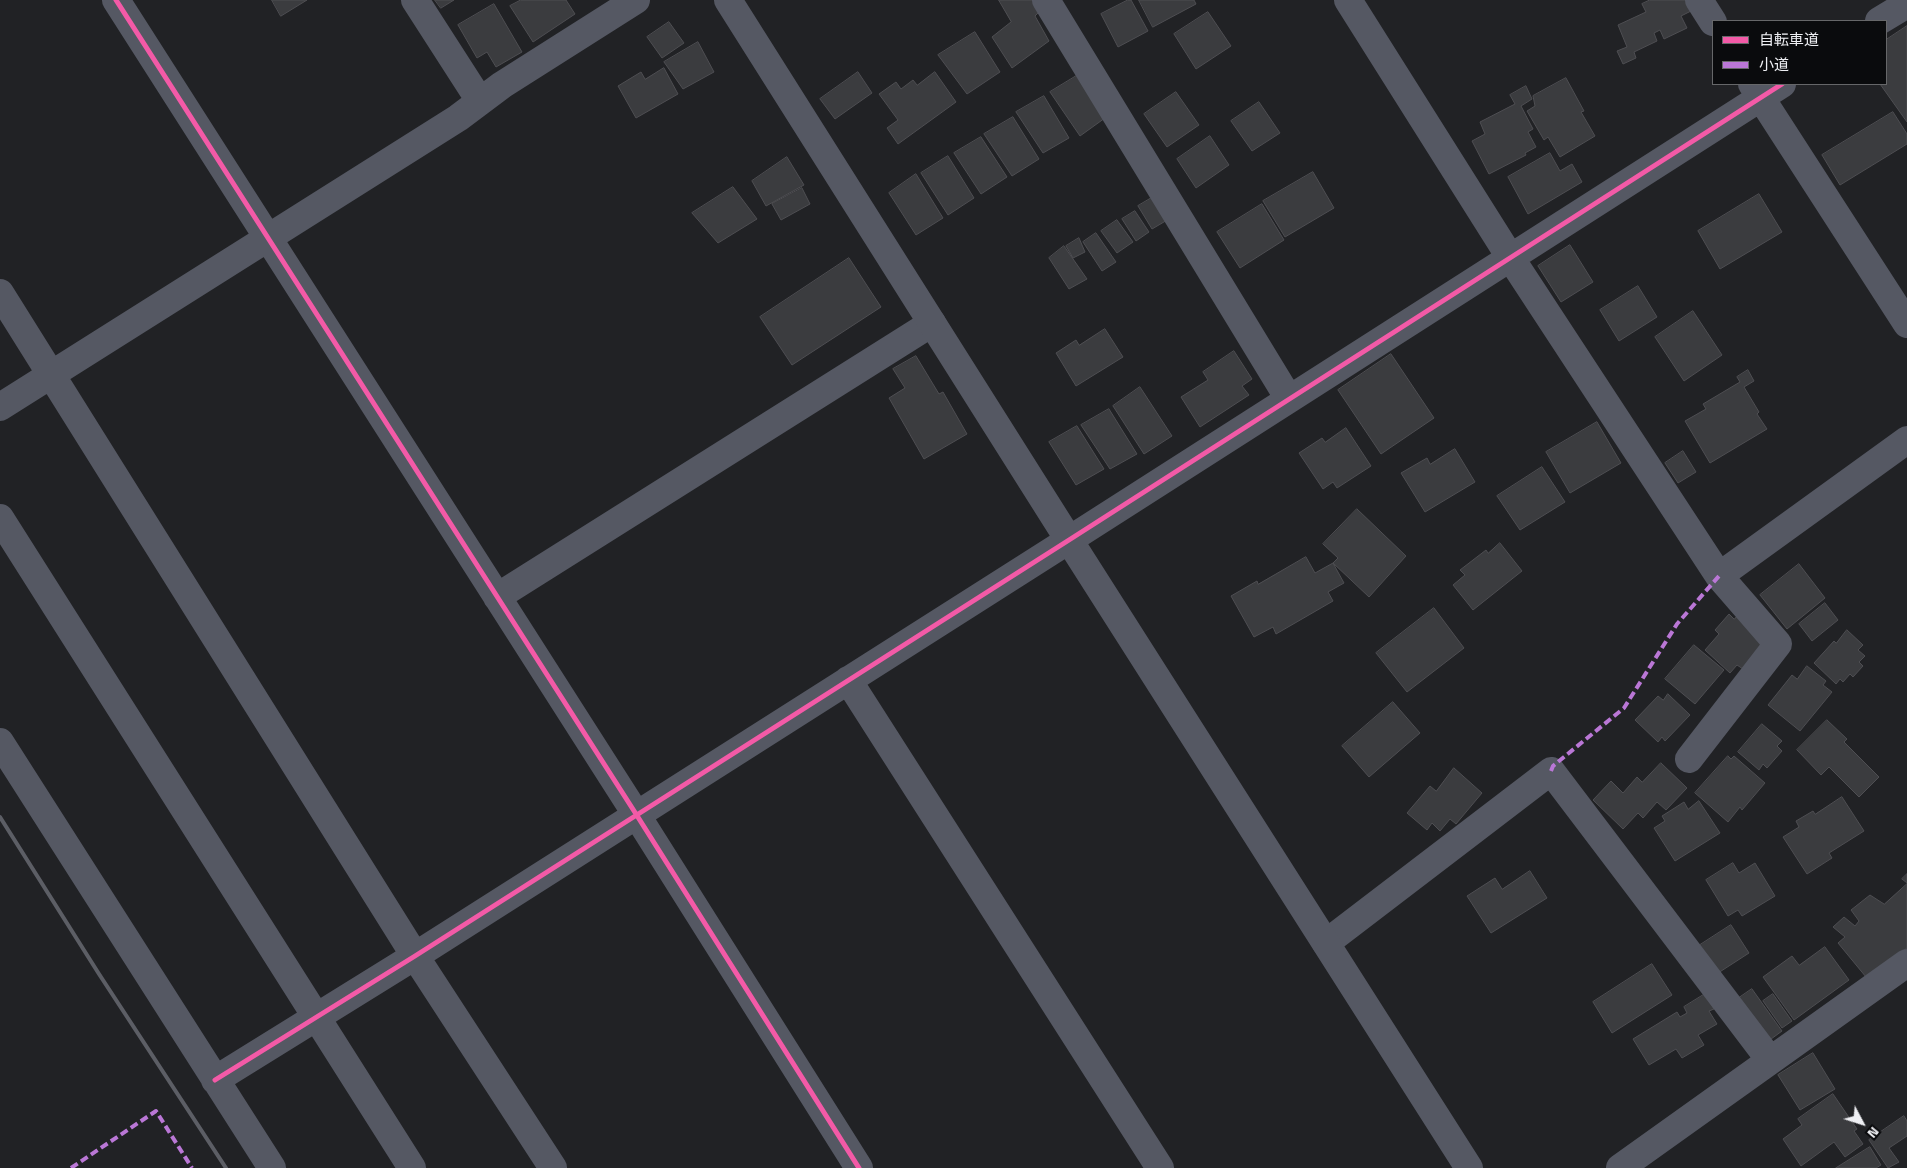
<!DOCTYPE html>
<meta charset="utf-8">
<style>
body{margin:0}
#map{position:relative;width:1907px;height:1168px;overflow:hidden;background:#212225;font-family:"Titillium Web","Noto Sans JP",sans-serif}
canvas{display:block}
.legend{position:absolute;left:1712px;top:20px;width:175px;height:65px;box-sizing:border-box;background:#0a0b0d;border:1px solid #666769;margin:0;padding:6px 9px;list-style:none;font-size:15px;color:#eff0f4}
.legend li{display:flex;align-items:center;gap:10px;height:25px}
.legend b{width:25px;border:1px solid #666769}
.north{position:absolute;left:1837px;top:1098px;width:50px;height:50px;-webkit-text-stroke:4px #0a0b0d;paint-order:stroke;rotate:130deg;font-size:14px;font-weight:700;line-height:20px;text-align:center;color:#eff0f4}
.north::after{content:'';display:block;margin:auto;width:18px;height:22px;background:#eff0f4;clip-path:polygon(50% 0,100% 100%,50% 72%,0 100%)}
</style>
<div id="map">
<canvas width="1907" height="1168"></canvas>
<ul class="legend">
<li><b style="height:6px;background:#f35aa7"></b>自転車道</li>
<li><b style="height:6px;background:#ba77d6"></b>小道</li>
</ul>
<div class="north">N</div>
</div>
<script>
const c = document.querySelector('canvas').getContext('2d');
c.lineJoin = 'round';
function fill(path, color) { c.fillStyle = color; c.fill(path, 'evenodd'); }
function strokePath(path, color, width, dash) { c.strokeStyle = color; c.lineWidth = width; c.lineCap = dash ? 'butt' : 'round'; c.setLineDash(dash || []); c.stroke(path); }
const building = new Path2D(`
 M272 0H307L281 16Z
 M435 0H454L441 8Z
 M521 0H566L575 14 533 42 510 6Z
 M999 0H1033L1040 11 1035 16 1049 41 1012 68 992 37 1011 22Z
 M1128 0H1131L1148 31 1118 47 1101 14Z
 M1139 0H1194L1196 4 1153 27Z
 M1650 0H1691L1695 9 1681 16 1687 28 1664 39 1660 30 1654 33 1657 41 1634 52 1636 58 1623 64 1617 51 1627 47 1618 25 1646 12 1642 4Z
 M494 4 522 52 496 67 487 52 477 58 458 25Z
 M1208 12 1231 46 1196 69 1174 34Z
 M669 22 684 43 662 58 647 37Z
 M1907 26V122L1880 84H1886V40Z
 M975 32 1000 72 967 94 938 55Z
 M698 42 714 72 683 89 664 62Z
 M664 68 678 94 636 118 618 86 641 72 645 79Z
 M858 72 872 93 835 119 820 99Z
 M935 72 956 102 898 144 887 128 898 120 879 94 896 82 901 89 913 80 917 85Z
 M1078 75 1105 118 1080 136 1050 92Z
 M1566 78 1584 111 1581 112 1595 136 1560 157 1548 137 1544 140 1527 111 1535 106 1533 96Z
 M1526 86 1532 99 1521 106 1533 129 1528 132 1536 147 1525 153 1526 155 1489 174 1472 141 1485 134 1480 122 1515 104 1510 95Z
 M1176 92 1199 125 1167 147 1144 114Z
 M1044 96 1069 138 1043 153 1016 112Z
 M1259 102 1280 133 1252 151 1231 121Z
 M1893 112 1907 134V144L1840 185 1822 155Z
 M1013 117 1039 159 1012 176 984 134Z
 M1210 136 1229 165 1196 188 1177 159Z
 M981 137 1007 177 981 194 954 153Z
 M1550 153 1560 171 1572 164 1582 182 1528 214 1508 177Z
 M948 156 974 198 948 215 921 173Z
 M787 157 804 185 766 206 752 181Z
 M1313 172 1334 208 1285 237 1263 201Z
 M916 174 943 218 916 235 889 193Z
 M733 187 757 219 718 243 692 213Z
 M802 188 810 204 781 220 772 204Z
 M1759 194 1782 232 1720 269 1698 231Z
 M1155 196 1169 219 1152 229 1138 206Z
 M1262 204 1284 240 1240 268 1217 232Z
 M1135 211 1149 232 1136 241 1122 219Z
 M1117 220 1133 242 1117 253 1101 231Z
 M1096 233 1116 262 1102 271 1083 242Z
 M1079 238 1085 252 1073 258 1066 246Z
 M1570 245 1593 282 1561 302 1538 266Z
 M1064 246 1087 279 1069 289 1049 258Z
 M849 258 881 307 792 365 760 317Z
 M1638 286 1657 317 1619 341 1600 310Z
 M1693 311 1722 355 1684 381 1655 337Z
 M1105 329 1123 357 1076 386 1056 353 1076 340 1079 345Z
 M1234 351 1252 379 1242 386 1249 395 1200 427 1181 397 1208 380 1203 372Z
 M1391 354 1434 418 1381 454 1338 390Z
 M916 356 939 394 943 392 967 434 924 459 889 398 905 388 893 369Z
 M1748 370 1754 381 1744 387 1759 412 1757 414 1767 429 1710 463 1685 421 1706 409 1703 404 1740 382 1737 377Z
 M1140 387 1172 436 1144 454 1113 406Z
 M1109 409 1137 454 1110 469 1081 425Z
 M1597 422 1621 463 1570 493 1546 452Z
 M1077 426 1104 469 1076 485 1049 442Z
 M1346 428 1371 466 1337 488 1333 482 1323 489 1299 453 1322 438 1325 442Z
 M1455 449 1475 482 1425 512 1401 473 1427 458 1430 464Z
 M1683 451 1696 472 1678 483 1665 463Z
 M1542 467 1565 502 1520 530 1497 496Z
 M1357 509 1406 556 1369 597 1333 563 1338 558 1323 544Z
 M1500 543 1522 571 1473 610 1453 585 1465 575 1460 570 1486 550 1488 553Z
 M1306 557 1315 573 1333 563 1344 583 1328 592 1333 601 1276 634 1273 627 1254 637 1231 596 1257 581 1258 584Z
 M1799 564 1825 598 1787 629 1760 595Z
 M1825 603 1838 620 1812 641 1799 624Z
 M1434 608 1464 648 1407 692 1376 653Z
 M1740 613 1768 642 1743 669 1737 665 1730 673 1705 650 1719 634 1715 630 1729 614 1734 619Z
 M1847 630 1863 645 1858 650 1865 656 1859 662 1863 666 1853 677 1850 674 1843 682 1840 679 1836 684 1814 663 1834 641 1836 643Z
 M1694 645 1724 670 1695 704 1665 679Z
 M1807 666 1826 681 1823 685 1832 692 1800 731 1768 705 1792 675 1797 679Z
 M1668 694 1690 715 1665 741 1662 737 1658 742 1635 720 1658 696 1663 700Z
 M1393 702 1420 733 1369 777 1342 746Z
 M1827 720 1847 739 1844 742 1879 777 1859 797 1829 767 1821 775 1797 750Z
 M1762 724 1782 741 1777 746 1782 751 1767 768 1763 764 1759 770 1738 752Z
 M1728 756 1731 759 1734 756 1765 783 1742 810 1740 807 1728 822 1695 793Z
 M1661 763 1687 788 1666 810 1657 802 1643 818 1638 813 1623 829 1593 800 1611 781 1623 793 1637 777 1642 782Z
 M1454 768 1482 793 1456 824 1450 819 1440 831 1432 823 1427 830 1407 813 1430 786 1436 791Z
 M1842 797 1864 831 1829 853 1832 858 1807 874 1783 837 1799 827 1796 821 1813 811 1815 814Z
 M1699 801 1720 833 1675 861 1654 828 1665 821 1662 816 1684 802 1688 809Z
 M1733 863 1739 873 1755 863 1775 896 1742 916 1738 910 1728 916 1706 880Z
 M1530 871 1547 898 1491 933 1467 896 1495 878 1502 889Z
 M1907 874V883L1902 879Z
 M1907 884V948L1866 977 1838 943 1845 937 1833 927 1844 917 1855 926 1859 921 1851 910 1870 895 1884 904Z
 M1731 925 1749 953 1715 975 1697 947Z
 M1825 947 1849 980 1794 1020 1763 977 1792 956 1799 965Z
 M1652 964 1672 995 1612 1033 1593 1002Z
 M1752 989 1782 1031 1767 1042 1736 1000Z
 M1705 994 1714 1009 1709 1011 1717 1024 1698 1035 1704 1045 1682 1058 1676 1049 1649 1065 1633 1039 1677 1012 1680 1017 1687 1013 1684 1007Z
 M1773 994 1792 1021 1782 1028 1763 1001Z
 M1813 1053 1835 1089 1800 1110 1778 1075Z
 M1833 1094 1857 1129 1854 1131 1863 1144 1845 1157 1834 1142 1801 1166 1783 1139 1802 1125 1798 1119Z
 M1904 1116 1907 1121V1136L1889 1148 1899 1162 1888 1168 1869 1140Z
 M1870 1147 1881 1165 1876 1168H1836Z`);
fill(building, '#3b3c3f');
strokePath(building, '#4e4e52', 1);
strokePath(new Path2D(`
 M116 0 636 814 859 1168
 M415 0 480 101
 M1046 0 1289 399
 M1348 0 1510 257 1719 576 1778 644 1689 759
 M1699 0 1713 22
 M1879 21 1907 4
 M1752 84 1907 324
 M0 293 415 956 553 1168
 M0 407 458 118 502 85 636 0
 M0 518 412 1168
 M1719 576 1907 440
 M497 597 932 323
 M848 680 1160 1168
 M0 742 272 1168
 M1326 943 1551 771 1770 1060
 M215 1080 415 956 1069 540 1782 84
 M1620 1168 1907 963`), '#555863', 28);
strokePath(new Path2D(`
 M728 0 1069 540 1469 1168`), '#555863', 28);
strokePath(new Path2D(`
 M0 817 99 974 226 1168`), '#5c5e65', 4);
strokePath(new Path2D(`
 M1551 771 1553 766 1624 708 1677 624 1719 576
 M71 1168 156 1111 192 1168`), '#ba77d6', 4, [8, 4]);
strokePath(new Path2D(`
 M116 0 636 814 859 1168
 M215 1080 415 956 1069 540 1782 84`), '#f35aa7', 5);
</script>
